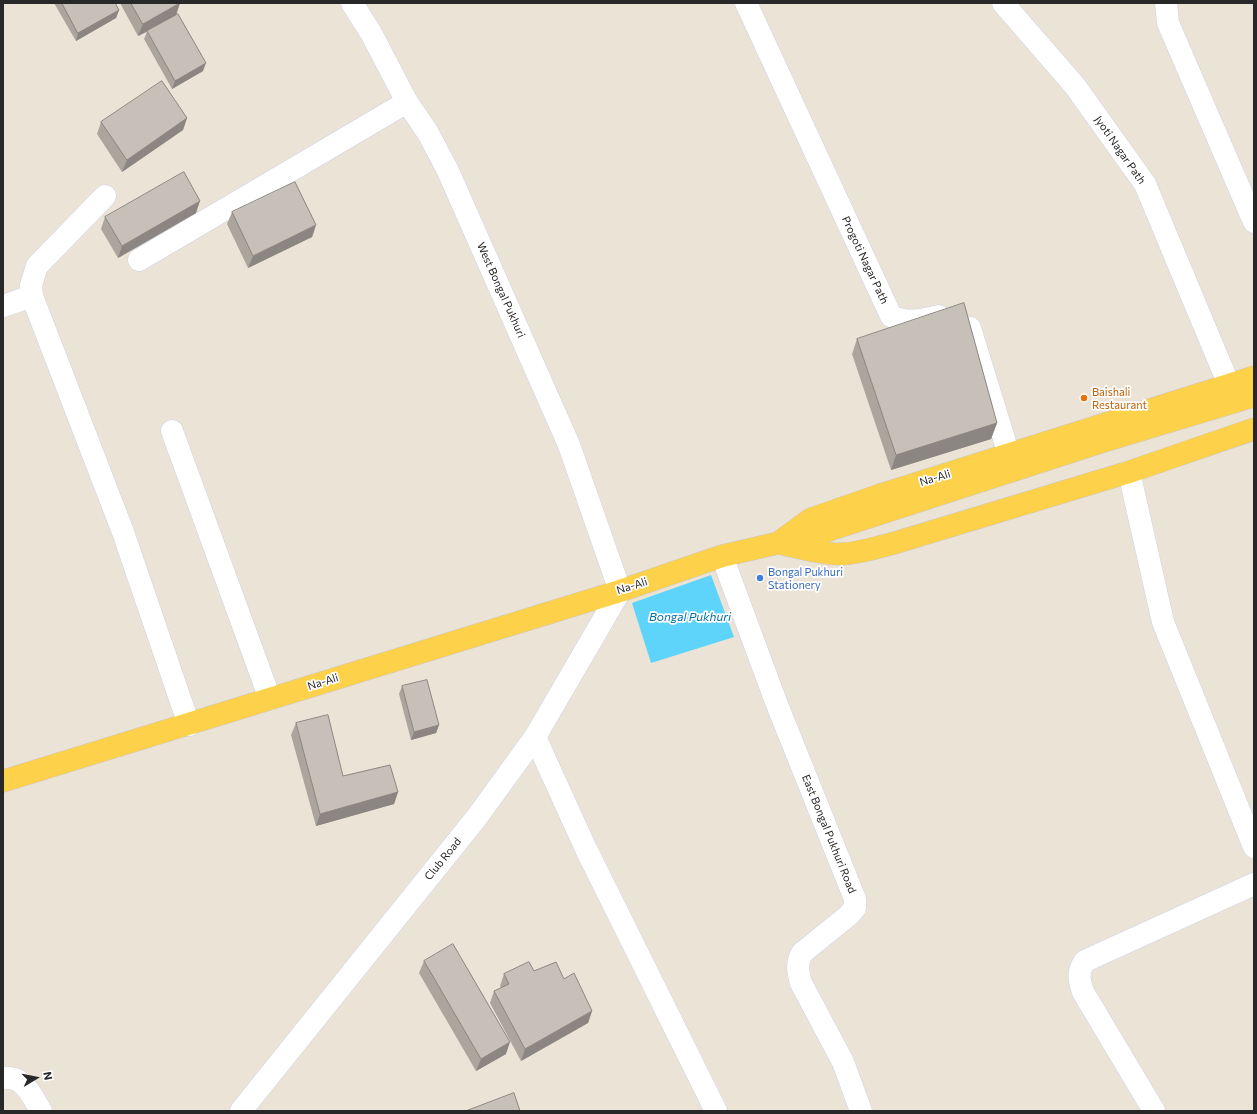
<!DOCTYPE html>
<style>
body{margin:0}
#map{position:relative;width:1257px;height:1114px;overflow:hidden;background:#ece3d7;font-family:Commissioner,sans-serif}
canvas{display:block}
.frame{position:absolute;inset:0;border:4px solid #282828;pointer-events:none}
.north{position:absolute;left:16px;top:1058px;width:40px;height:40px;-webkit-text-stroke:3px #fff;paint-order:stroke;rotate:80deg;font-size:11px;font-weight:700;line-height:16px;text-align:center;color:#282828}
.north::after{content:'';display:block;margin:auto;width:14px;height:18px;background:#282828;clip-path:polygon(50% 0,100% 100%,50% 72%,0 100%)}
</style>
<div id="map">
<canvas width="1257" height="1114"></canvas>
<div class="frame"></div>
<div class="north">N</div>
</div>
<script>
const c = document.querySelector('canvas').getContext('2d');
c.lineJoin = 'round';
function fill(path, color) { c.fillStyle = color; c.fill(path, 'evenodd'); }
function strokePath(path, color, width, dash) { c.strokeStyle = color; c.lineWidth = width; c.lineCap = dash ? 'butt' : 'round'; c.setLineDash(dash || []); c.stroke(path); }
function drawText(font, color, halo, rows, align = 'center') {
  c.font = font + ' Commissioner,sans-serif'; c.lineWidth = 3.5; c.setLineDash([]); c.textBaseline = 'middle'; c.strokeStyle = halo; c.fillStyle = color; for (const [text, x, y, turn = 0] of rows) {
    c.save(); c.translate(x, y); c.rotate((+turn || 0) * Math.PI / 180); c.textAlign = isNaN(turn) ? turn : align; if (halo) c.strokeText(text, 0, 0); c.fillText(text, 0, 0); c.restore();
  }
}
fill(new Path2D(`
 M711 575 734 637 651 663 632 603Z`), '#5ed4fa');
const minor = new Path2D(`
 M352 3 371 33 407 102 428 133 448 171 569 445 620 591
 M746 3 891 316C907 324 922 320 939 316
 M1003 3 1075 86 1145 184 1229 385
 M1166 3 1168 23 1254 222
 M105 196 37 266 31 285 32 296 123 532 189 725
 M139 260 407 102
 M3 306 32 296
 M970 328 1009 455
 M172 431 270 699
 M1129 472 1163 622 1254 847
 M722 556 776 702 855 899V908L849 915 802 953C796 964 798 972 801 983L843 1062 861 1111
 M535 737 586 849 716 1111
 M3 1078C24 1075 32 1096 41 1111
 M1154 1111 1083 992C1079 980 1077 972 1085 961L1254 884`);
const tertiary = new Path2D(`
 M241 1111 477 817 535 737 620 591`);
const primary = new Path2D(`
 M789 540 826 531 1104 441 1254 396
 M783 544C801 548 820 554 839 554 856 554 874 548 891 544L1129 472 1254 429
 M3 781 620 591 722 556 778 543 811 519 880 495 1254 377`);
strokePath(minor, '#cdd1e3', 23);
strokePath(tertiary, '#cdd1e3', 23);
strokePath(primary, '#c7c7c7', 23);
strokePath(minor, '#fff', 22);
strokePath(tertiary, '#fff', 22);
strokePath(primary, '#fed14a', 22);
fill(new Path2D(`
 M54 3H115L119 10 116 18 76 41Z
 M120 3H180L176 15 203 71 172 89 144 39 147 32 138 36Z
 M187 118 183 130 122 172 97 134 101 122Z
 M232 212 316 225 312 237 248 268 227 224Z
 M196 213 118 258 101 229 105 217Z
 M857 339 997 423 991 439 891 470 852 354Z
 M402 686 439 725 436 733 411 740 399 694Z
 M296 723 343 776 398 792 394 804 316 826 291 735Z
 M424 961 506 1054 476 1071 419 973Z
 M534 971 564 979 592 1011 588 1023 521 1061 490 1003 494 991 501 988 500 986 504 974Z`), '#aba59e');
fill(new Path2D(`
 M180 3 176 15 138 36 143 24Z
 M119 10 116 18 76 41 78 33Z
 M206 63 203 71 172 89 175 81Z
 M187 118 183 130 122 172 127 160Z
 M200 201 196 213 118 258 122 246Z
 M316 225 312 237 248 268 253 256Z
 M997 423 991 439 891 470 896 455Z
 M439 725 436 733 411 740 414 732Z
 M398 792 394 804 316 826 320 814Z
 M592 1011 588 1023 521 1061 525 1049Z
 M510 1042 506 1054 476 1071 481 1059Z`), '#8b8681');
const building = new Path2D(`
 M62 3H115L119 10 78 33Z
 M131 3H180L143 24Z
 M178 14 206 63 175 81 147 31Z
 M162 81 187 118 127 160 101 122Z
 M184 172 200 201 122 246 105 217Z
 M295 182 316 225 253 256 232 212Z
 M964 303 997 423 896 455 857 339Z
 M427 680 439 725 414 732 402 686Z
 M328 715 343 776 390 765 398 792 320 814 296 723Z
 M453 944 510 1042 481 1059 424 961Z
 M529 962 534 971 556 962 564 979 574 973 592 1011 525 1049 494 991 509 984 504 974Z
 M514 1093 520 1111H466Z`);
fill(building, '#c7c0b8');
strokePath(building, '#8b8681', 1);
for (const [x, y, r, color] of [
 [1084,398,4,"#e8710a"],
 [760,578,4,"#3f7fe0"]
]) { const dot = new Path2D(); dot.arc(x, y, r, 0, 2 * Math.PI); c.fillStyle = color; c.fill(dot); strokePath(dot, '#fff', 1.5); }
drawText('11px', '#282828', '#fff', [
 ["Jyoti Nagar Path",1120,150,55],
 ["Progoti Nagar Path",865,260,65],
 ["West Bongal Pukhuri",501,290,66],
 ["Na-Ali",935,478,-17],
 ["Na-Ali",632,586,-18],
 ["Na-Ali",323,682,-18],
 ["East Bongal Pukhuri Road",829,834,68],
 ["Club Road",443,859,-51]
]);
drawText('11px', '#c56008', '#fff', [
 ["Baishali",1092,392],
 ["Restaurant",1092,405]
], 'left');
drawText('11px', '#366cbe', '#fff', [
 ["Bongal Pukhuri",768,572],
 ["Stationery",768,585]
], 'left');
drawText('italic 12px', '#006fa4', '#fff', [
 ["Bongal Pukhuri",690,617]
]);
</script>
